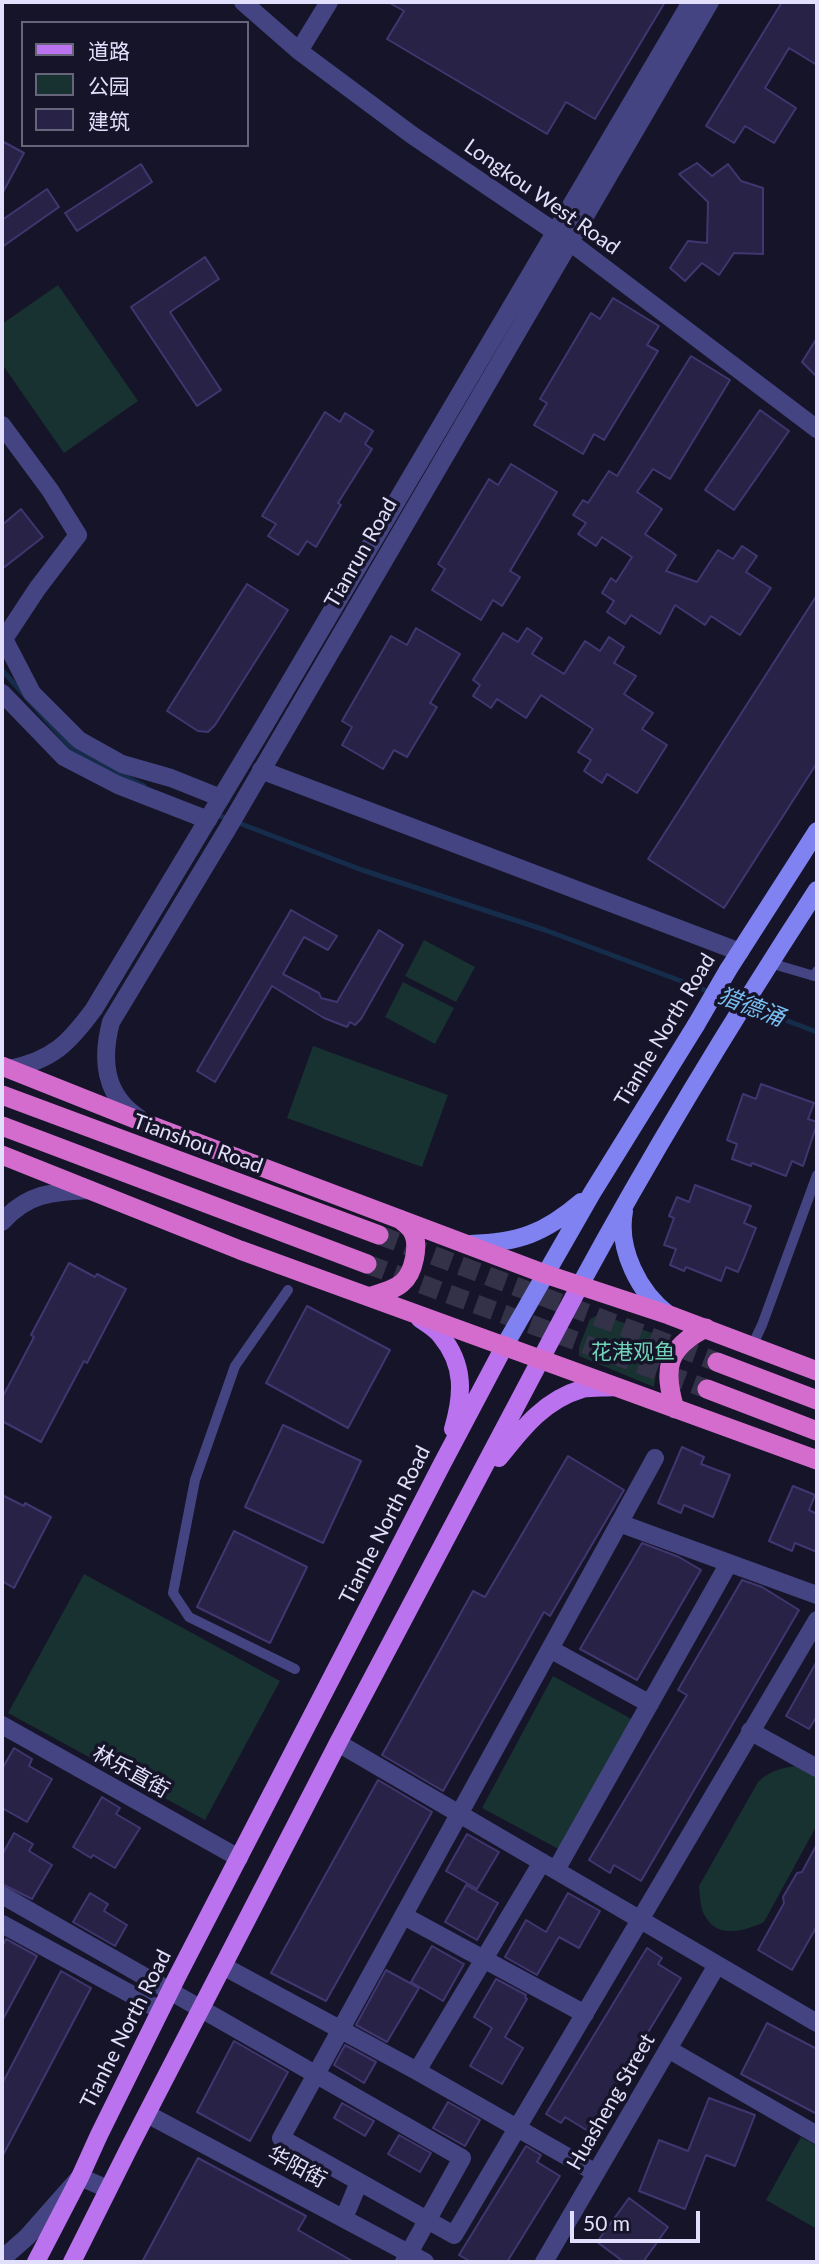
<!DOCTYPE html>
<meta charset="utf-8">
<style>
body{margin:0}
#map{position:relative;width:819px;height:2264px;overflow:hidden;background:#161428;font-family:Lato,"Noto Sans SC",sans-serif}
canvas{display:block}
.frame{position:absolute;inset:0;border:4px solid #e1dffb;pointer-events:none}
.legend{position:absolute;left:21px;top:21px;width:228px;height:126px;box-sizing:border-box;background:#161428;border:2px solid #67657c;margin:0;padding:9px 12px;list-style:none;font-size:21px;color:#e1dffb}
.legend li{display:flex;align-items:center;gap:14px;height:35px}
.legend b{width:35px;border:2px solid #67657c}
.scale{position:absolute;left:570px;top:2211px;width:130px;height:32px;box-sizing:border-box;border:4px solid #e1dffb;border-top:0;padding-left:9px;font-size:21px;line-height:24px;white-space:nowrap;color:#e1dffb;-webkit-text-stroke:5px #161428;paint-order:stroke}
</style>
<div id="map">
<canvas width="819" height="2264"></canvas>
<div class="frame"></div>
<ul class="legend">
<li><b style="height:9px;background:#bb72ef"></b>道路</li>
<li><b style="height:19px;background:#173230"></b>公园</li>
<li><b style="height:19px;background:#282247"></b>建筑</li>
</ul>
<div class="scale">50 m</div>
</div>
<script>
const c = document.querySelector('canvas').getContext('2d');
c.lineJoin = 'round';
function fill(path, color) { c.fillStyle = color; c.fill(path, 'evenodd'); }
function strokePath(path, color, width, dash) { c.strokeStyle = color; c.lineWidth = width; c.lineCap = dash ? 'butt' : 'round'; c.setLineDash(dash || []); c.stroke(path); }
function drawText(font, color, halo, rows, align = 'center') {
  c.font = font + ' Lato,"Noto Sans SC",sans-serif'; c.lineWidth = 7; c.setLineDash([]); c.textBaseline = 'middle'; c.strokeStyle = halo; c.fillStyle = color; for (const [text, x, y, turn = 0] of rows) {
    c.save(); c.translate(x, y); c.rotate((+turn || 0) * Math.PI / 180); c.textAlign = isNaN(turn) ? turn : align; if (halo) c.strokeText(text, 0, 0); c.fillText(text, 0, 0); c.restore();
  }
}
fill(new Path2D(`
 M58 285 138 401 64 453 2 364V324Z
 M424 940 475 967 456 1002 405 976Z
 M403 982 454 1008 435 1044 385 1017Z
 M313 1046 448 1095 422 1167 287 1118Z
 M599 1314 669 1339 658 1357 654 1387 579 1356V1347L590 1319Z
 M84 1574 280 1681 205 1820 8 1713Z
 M553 1676 637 1722 566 1853 482 1808Z
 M796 1766 810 1772 817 1778V1825L764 1922C747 1930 720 1939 707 1919 700 1911 700 1896 699 1886L758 1782C769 1771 781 1768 796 1766Z
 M801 2137 817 2146V2229L766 2200Z`), '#173230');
strokePath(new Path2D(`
 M2 670 72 749 144 786
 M215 814 362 870 545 930 817 1032`), '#152c4b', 5);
const building = new Path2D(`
 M388 2H665L595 119 566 102 547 134 387 39 404 11Z
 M782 2H817V65L789 48 765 88 796 108 774 143 745 126 734 143 706 126Z
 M2 141 24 153 2 194Z
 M697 163 712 176 728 164 741 181 763 188V254L734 253 719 275 702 263 685 281 670 268 688 241 707 243 708 202 679 174Z
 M141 164 152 182 77 231 65 213Z
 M47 189 59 207 2 247V220Z
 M205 257 219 279 170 312 221 390 197 406 131 307Z
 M613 298 659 326 647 345 658 351 604 440 594 434 583 454 534 425 547 403 540 399 591 313 600 319Z
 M817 338V377L802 362Z
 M691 356 730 380 670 479 653 469 637 492 662 509 645 534 676 555 666 571 697 582 718 550 733 559 742 546 757 556 746 572 771 588 740 635 711 616 705 625 675 605 660 634 631 615 625 624 607 612 614 601 602 593 611 578 616 582 632 557 602 537 596 546 578 534 586 523 573 515 583 500 588 503 609 471 617 476Z
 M760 410 789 431 734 510 705 490Z
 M325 412 340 422 345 413 373 431 365 444 372 449 338 503 341 505 316 547 307 541 298 555 268 536 276 524 262 516Z
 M511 464 557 492 510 571 520 577 502 606 493 600 481 620 432 590 445 569 438 564 489 479 498 485Z
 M21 509 43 537 2 569V525Z
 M247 584 288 610 215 725 208 732 198 731 167 711Z
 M817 595V763L724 908 648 859Z
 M416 628 460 654 430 703 437 707 407 757 394 750 383 769 342 745 352 727 342 721 391 636 407 645Z
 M527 628 542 638 532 654 564 674 585 641 600 651 609 637 624 647 614 663 636 676 624 694 653 713 642 729 667 745 637 793 607 774 602 783 584 771 591 760 578 752 593 729 541 695 526 718 497 699 491 708 473 696 480 685 473 680 503 633 518 642Z
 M291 910 337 936 328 950 304 937 283 974 319 993 321 998 337 1002 379 930 403 945 361 1019 355 1025 350 1022 347 1027 324 1018 272 986 215 1082 197 1071Z
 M761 1084 814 1103 808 1119 817 1122V1124L803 1166 792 1161 786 1176 752 1163 751 1166 732 1159 737 1144 727 1140 743 1094 756 1099Z
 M695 1185 751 1206 744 1223 756 1228 744 1258 738 1272 726 1267 721 1281 686 1267 684 1271 670 1265 676 1249 664 1245 674 1218 669 1216 677 1197 689 1202Z
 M69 1263 95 1277 97 1274 126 1289 87 1363 84 1361 41 1442 2 1421V1398L34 1337 31 1335Z
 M307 1306 390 1350 348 1428 266 1383Z
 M283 1425 361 1461 323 1543 245 1507Z
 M682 1447 704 1457 701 1464 730 1475 713 1517 684 1505 681 1513 658 1503Z
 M568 1456 624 1490 550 1616 544 1612 443 1791 382 1755 473 1591 485 1597Z
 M793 1486 815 1495 809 1510 817 1514V1552L795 1543 792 1551 769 1541Z
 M2 1495 24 1506 25 1503 51 1517 14 1588 2 1581Z
 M234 1531 307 1567 270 1643 197 1607Z
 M642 1543 679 1557 701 1570 637 1680 580 1649Z
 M742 1580 762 1587 799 1610 641 1881 614 1865 610 1873 589 1860 687 1695 678 1690Z
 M817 1661V1716L809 1729 786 1716Z
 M14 1748 32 1759 29 1766 52 1779 27 1822 2 1808V1769Z
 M378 1780 432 1812 326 2001 271 1973Z
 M102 1797 120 1808 116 1814 140 1828 115 1868 93 1855 91 1858 73 1847Z
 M14 1833 33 1844 29 1851 52 1865 32 1899 2 1884V1855Z
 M467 1834 499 1852 477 1889 446 1871Z
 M817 1844V1926L792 1970 758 1950 784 1903 783 1897 797 1873 802 1872Z
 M466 1885 498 1903 477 1940 445 1922Z
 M90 1893 108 1904 104 1911 127 1925 115 1946 73 1922Z
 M568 1893 600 1911 579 1948 559 1937 537 1975 505 1957 526 1920 546 1932Z
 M6 1939 37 1956 2 2021V1947Z
 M432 1946 464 1964 443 2001 411 1982Z
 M647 1948 662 1958 658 1964 681 1978 588 2131 565 2117 561 2123 546 2114Z
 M386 1970 419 1988 387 2042 356 2025Z
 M61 1971 91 1988 2 2157V2084Z
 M496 1979 526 1995 525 1997 527 1999 505 2037 523 2048 502 2084 470 2066 492 2028 474 2017Z
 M767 2023 817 2049V2114L741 2074Z
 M234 2041 288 2072 250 2141 197 2112Z
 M345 2045 376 2062 364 2083 334 2065Z
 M709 2098 755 2115 735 2166 706 2155 685 2209 639 2191 659 2140 688 2151Z
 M448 2102 480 2120 465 2146 433 2128Z
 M342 2103 374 2121 365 2136 334 2118Z
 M399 2135 431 2153 420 2172 388 2154Z
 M526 2146 541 2155 537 2162 560 2176 507 2262H471L459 2255Z
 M198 2158 306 2216 298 2230 354 2262H142Z
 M629 2198 668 2227 643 2262H624L597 2242Z`);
fill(building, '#282247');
strokePath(building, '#403670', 2);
strokePath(new Path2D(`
 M379 1235 717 1362
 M367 1264 707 1389`), '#343248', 19, [19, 10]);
strokePath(new Path2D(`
 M770 963 814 976 817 971
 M288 1290 235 1366 195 1480 173 1593 189 1617 295 1669
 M752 1346 762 1325 817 1175`), '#444482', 10);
strokePath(new Path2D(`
 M2 425 50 490 78 535 37 589 4 639 32 693 79 740 122 764 171 778 221 798
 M2 693 64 757 118 785 208 820
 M261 770 740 952
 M655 1458 281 2138 454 2235 817 1620
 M619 1523 817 1595
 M550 1649 650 1704
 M2 1725 239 1858
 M750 1731 817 1768
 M338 1743 817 2023
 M556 1870 729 1563
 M2 1895 462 2158 404 2262
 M404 1916 585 2014
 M2 1924 160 2010
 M223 1966 417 2071 596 2173
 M668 2049 817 2135
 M417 2071 542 1862
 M147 2114 425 2262
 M344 2218 359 2182
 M544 2262 717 1965`), '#444482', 18);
strokePath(new Path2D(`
 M243 2 299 51 412 135 570 242 817 429
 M299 51 329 2
 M9 1069C53 1060 69 1043 94 1009L264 726 691 2
 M139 1118C104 1095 101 1060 111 1022L228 828 710 2
 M2 1222C28 1193 52 1192 90 1190
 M2 2259 27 2237 80 2177 108 2189`), '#444482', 18);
strokePath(new Path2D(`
 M728 970 817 831
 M624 1211C617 1249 639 1293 669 1315
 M470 1244C518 1243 545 1233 581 1202
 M579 1287C653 1151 733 1019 817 890
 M505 1345 592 1193 696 1025`), '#8082f1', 18);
strokePath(new Path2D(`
 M420 1319C427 1324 436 1329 441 1336 465 1365 463 1395 453 1429
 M499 1458C522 1429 544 1400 582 1389 592 1387 605 1388 615 1387
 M36 2262 80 2177 99 2135 178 1975 441 1466 505 1345
 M72 2262 129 2148 338 1743 579 1287`), '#bb72ef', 18);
strokePath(new Path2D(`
 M2 1066 150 1125 545 1274 669 1315 817 1371
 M2 1095 379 1235
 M2 1126 367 1264
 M2 1155 240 1250 817 1460
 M371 1296C381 1293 394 1290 402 1283 414 1273 420 1244 412 1231 409 1226 404 1223 400 1219
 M717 1362 817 1400
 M707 1389 817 1431
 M675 1409C663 1369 666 1348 706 1328`), '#d46cce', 19);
strokePath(new Path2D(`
 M696 1025 728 970`), '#8082f1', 18);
drawText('21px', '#e1dffb', '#161428', [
 ["Longkou West Road",542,197,35],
 ["Tianrun Road",361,553,-60],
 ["Tianhe North Road",665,1030,-59],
 ["Tianshou Road",198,1144,20],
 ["Tianhe North Road",385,1525,-63],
 ["林乐直街",131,1772,29],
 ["Tianhe North Road",126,2029,-63],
 ["Huasheng Street",611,2102,-60],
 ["华阳街",297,2167,28]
]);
drawText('21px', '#71d4b8', '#161428', [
 ["花港观鱼",633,1352]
]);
drawText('italic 23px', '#78bdf0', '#161428', [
 ["猎德涌",751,1007,21]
]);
</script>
